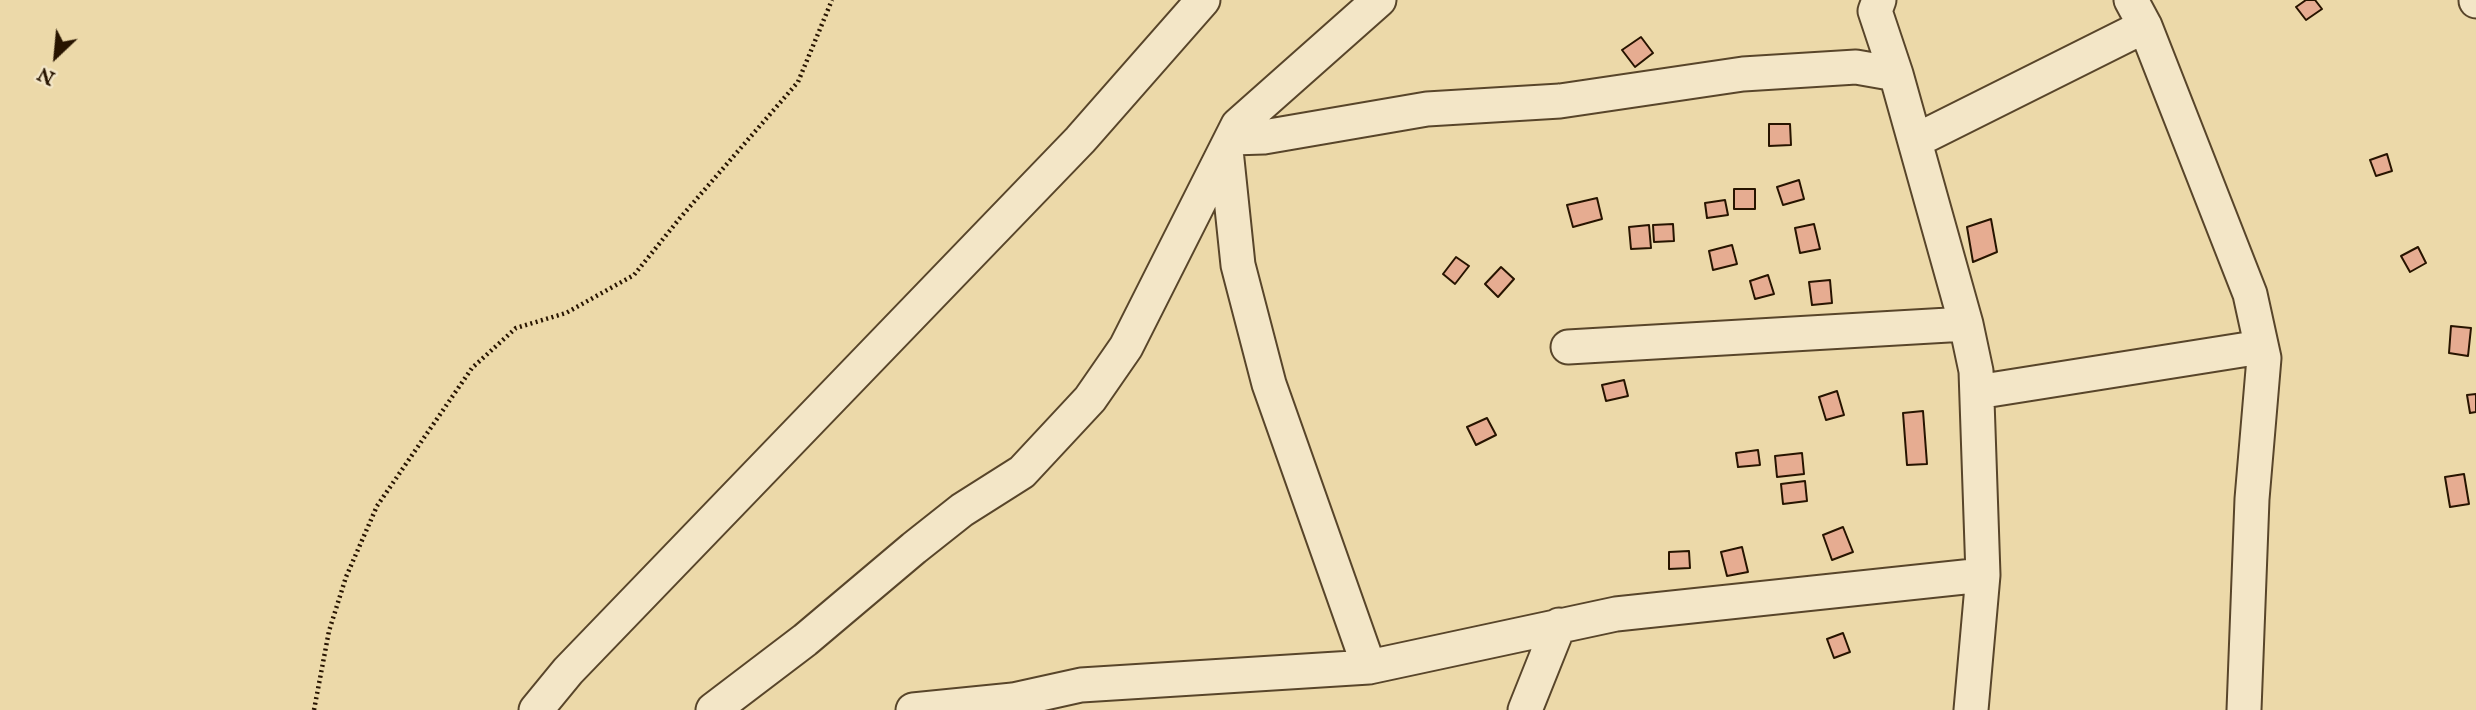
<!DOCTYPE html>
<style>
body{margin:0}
#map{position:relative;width:2476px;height:710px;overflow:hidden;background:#ecd9a9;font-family:"IM FELL English",serif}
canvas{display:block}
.north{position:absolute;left:21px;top:21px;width:70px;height:70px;-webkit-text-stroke:5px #f3e6c7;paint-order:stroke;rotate:206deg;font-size:19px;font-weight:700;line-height:28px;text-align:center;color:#271400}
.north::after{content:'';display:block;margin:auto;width:24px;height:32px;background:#271400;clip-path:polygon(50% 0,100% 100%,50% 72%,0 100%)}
</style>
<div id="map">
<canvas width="2476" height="710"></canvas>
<div class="north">N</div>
</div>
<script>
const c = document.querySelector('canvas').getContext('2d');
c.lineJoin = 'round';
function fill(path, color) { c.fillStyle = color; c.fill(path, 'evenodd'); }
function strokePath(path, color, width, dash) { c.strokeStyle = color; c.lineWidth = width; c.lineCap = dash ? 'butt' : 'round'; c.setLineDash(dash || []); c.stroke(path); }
const building = new Path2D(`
 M2306 0H2315L2322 9 2306 20 2296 7Z
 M1641 37 1653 53 1635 67 1622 50Z
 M1769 124H1790L1791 145 1769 146Z
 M2387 154 2392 171 2376 176 2370 160Z
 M1799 180 1804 199 1783 205 1777 187Z
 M1734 189H1755V209H1734Z
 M1597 198 1602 219 1573 227 1567 205Z
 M1725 200 1728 215 1707 218 1705 203Z
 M1991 219 1997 252 1973 262 1967 227Z
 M1673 224 1674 241 1654 242 1653 225Z
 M1814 224 1820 249 1800 253 1795 228Z
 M1649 225 1651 248 1631 249 1629 227Z
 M1732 245 1737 264 1713 270 1709 251Z
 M2418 247 2426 263 2410 272 2401 256Z
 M1456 257 1469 266 1455 284 1443 274Z
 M1501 267 1514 279 1498 297 1485 284Z
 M1768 275 1774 294 1755 299 1750 281Z
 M1830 280 1832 303 1812 305 1809 282Z
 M2451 326 2471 328 2468 356 2449 353Z
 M1624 380 1628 396 1606 401 1602 385Z
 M1837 391 1844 415 1826 420 1819 397Z
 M2476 394V412L2470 413 2467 395Z
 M1923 411 1927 464 1907 465 1903 413Z
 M1487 418 1496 435 1476 445 1467 427Z
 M1758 450 1760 465 1738 467 1736 453Z
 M1802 453 1804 474 1777 477 1775 456Z
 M2464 474 2469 504 2450 507 2445 477Z
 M1805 481 1807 501 1783 504 1781 484Z
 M1843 527 1853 552 1832 560 1823 535Z
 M1742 547 1748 572 1727 576 1721 552Z
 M1689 551 1690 568 1669 569V552Z
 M1843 633 1850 652 1834 658 1827 639Z`);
fill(building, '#e6ac91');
strokePath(building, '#271400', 2);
const minor = new Path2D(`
 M1879 0 1875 11 1896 74 1966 324 1976 371 1983 575 1971 710
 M2131 0 2145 26 2250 294 2264 358 2252 499 2244 710
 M2476 0V1
 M1232 138 1264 137 1427 109 1560 101 1743 74 1856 67 1896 74
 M1915 141 2145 26
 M1226 150 1238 265 1269 384 1369 667
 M1568 347 1966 324
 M1977 392 2261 347
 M536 710 568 671 1080 140 1203 0
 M713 710 805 640 914 548 962 510 1022 472 1090 399 1126 347 1238 125 1379 0
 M913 710 1013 700 1081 685 1369 667 1616 614 1983 575
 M1525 710 1559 625`);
strokePath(minor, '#58452a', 37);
strokePath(new Path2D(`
 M314 710 329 631 346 577 377 506 472 368 516 328 566 313 634 275 680 218 798 82 832 0`), '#271400', 4.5, [2, 3.5]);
strokePath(minor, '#f3e6c7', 33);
</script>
